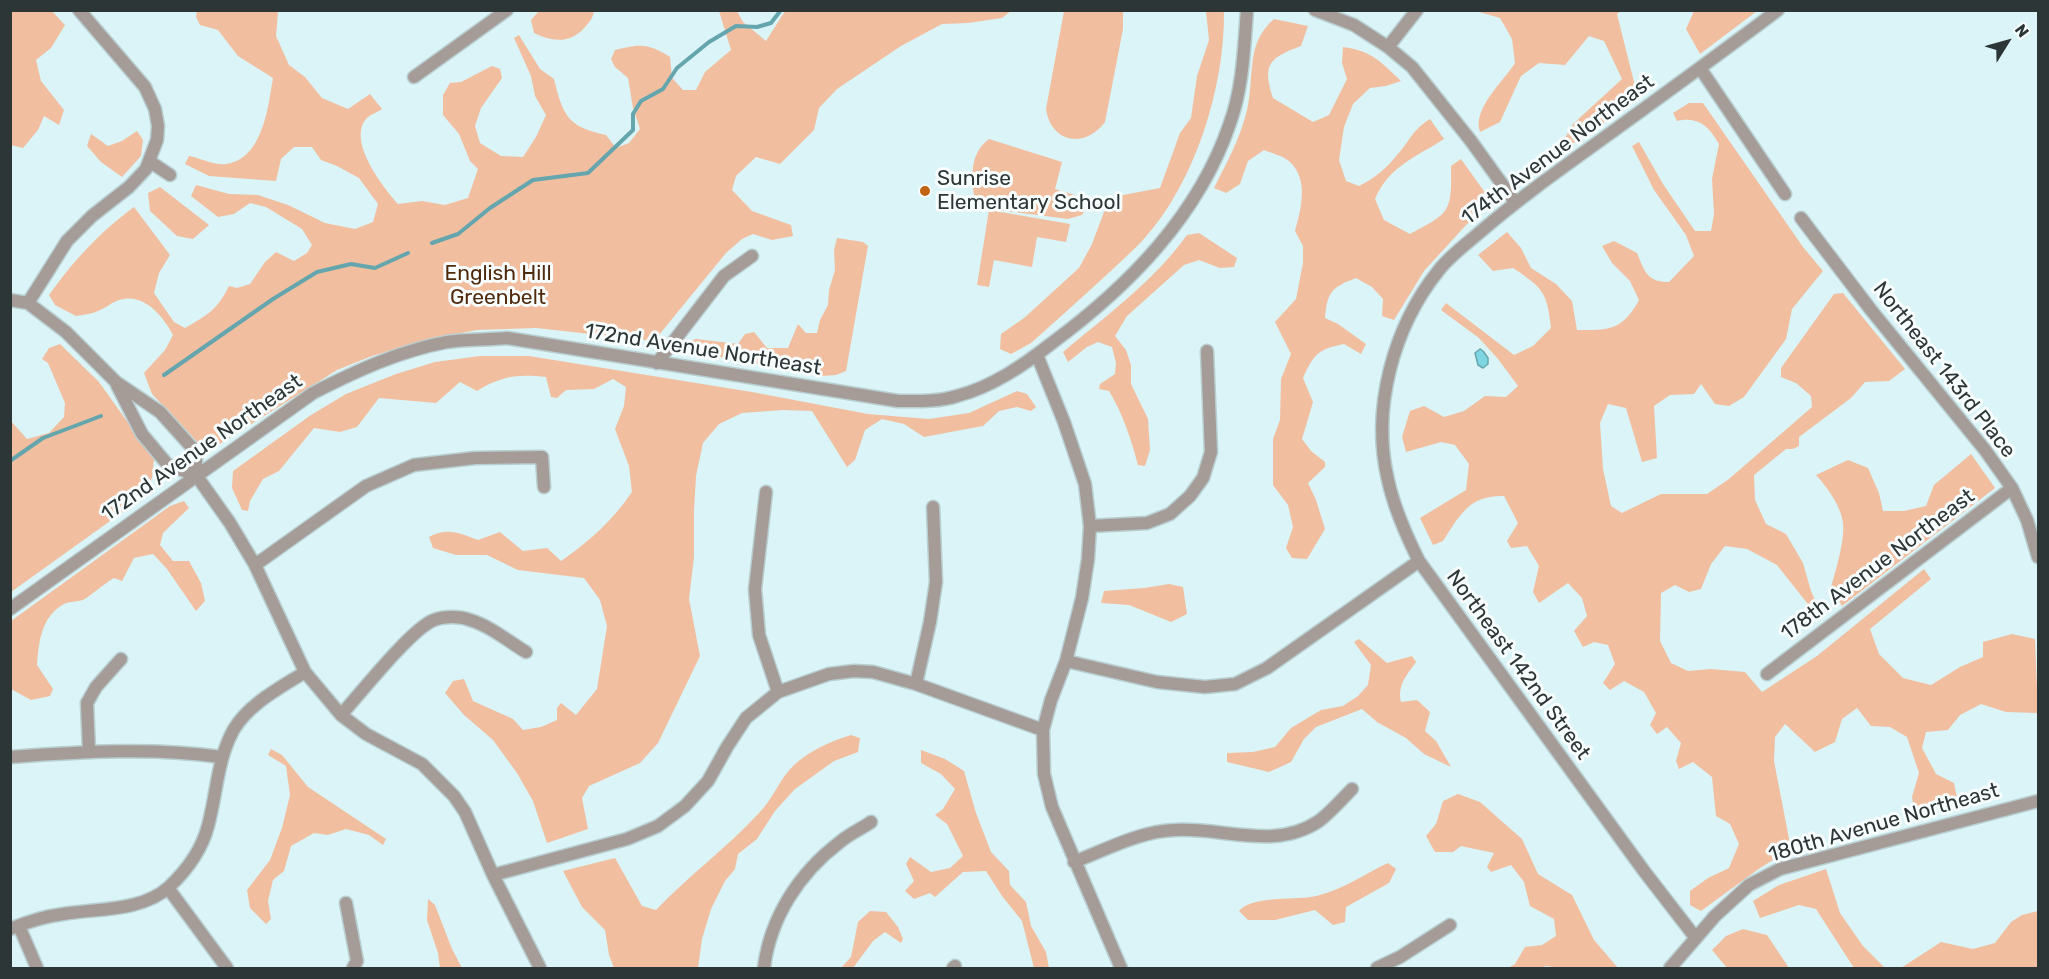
<!DOCTYPE html>
<style>
body{margin:0}
#map{position:relative;width:2049px;height:979px;overflow:hidden;background:#dbf4f7;font-family:Rubik,sans-serif}
canvas{display:block}
.frame{position:absolute;inset:0;border:12px solid #2c3637;pointer-events:none}
.north{position:absolute;left:1977px;top:12px;width:60px;height:60px;-webkit-text-stroke:4px #f8fdfd;paint-order:stroke;rotate:53deg;font-size:16px;font-weight:700;line-height:24px;text-align:center;color:#2c3637}
.north::after{content:'';display:block;margin:auto;width:21px;height:27px;background:#2c3637;clip-path:polygon(50% 0,100% 100%,50% 72%,0 100%)}
</style>
<div id="map">
<canvas width="2049" height="979"></canvas>
<div class="frame"></div>
<div class="north">N</div>
</div>
<script>
const c = document.querySelector('canvas').getContext('2d');
c.lineJoin = 'round';
function fill(path, color) { c.fillStyle = color; c.fill(path, 'evenodd'); }
function strokePath(path, color, width, dash) { c.strokeStyle = color; c.lineWidth = width; c.lineCap = dash ? 'butt' : 'round'; c.setLineDash(dash || []); c.stroke(path); }
function drawText(font, color, halo, rows, align = 'center') {
  c.font = font + ' Rubik,sans-serif'; c.lineWidth = 6; c.setLineDash([]); c.textBaseline = 'middle'; c.strokeStyle = halo; c.fillStyle = color; for (const [text, x, y, turn = 0] of rows) {
    c.save(); c.translate(x, y); c.rotate((+turn || 0) * Math.PI / 180); c.textAlign = isNaN(turn) ? turn : align; if (halo) c.strokeText(text, 0, 0); c.fillText(text, 0, 0); c.restore();
  }
}
fill(new Path2D(`
 M11 10 52 11 65 25 51 48 36 60 41 81 64 110 59 125 44 116 38 130 23 148 11 145Z
 M197 11H278L276 36 289 65 305 77 322 98 348 109 370 94 382 109C378 112 369 115 366 119 347 142 384 188 398 204L422 201 445 205 468 198 478 169 470 161 459 134 443 115V95L450 83 461 82 492 66 500 69 502 78 481 108 475 126 480 143 501 156 523 157 536 137 546 115 535 96 531 76 514 38 519 35 540 69 554 79C563 116 568 127 606 135L616 148 629 143 640 129 633 108 628 78 615 67 611 59 615 50C641 44 647 43 670 57L672 78 683 90H696L705 72 731 50 719 11H737L743 22 766 41 785 11H1011L1002 18 968 23 942 24 901 46 837 89 819 108 814 130 780 164 756 157 736 176 732 190 752 211 791 225 793 236 772 240 753 234 742 239 726 253 654 341 536 328 477 330 435 338 372 356 337 370 207 452 152 394 144 373 165 350 173 335C163 316 144 292 119 300 112 302 106 308 98 311 91 314 83 315 76 316L55 305 49 295C75 259 98 234 134 207L170 255 159 273 154 293 174 322 185 328C208 315 217 310 229 286L237 288 250 284 265 262 276 252 294 261 307 253 312 245 302 229 266 207 250 203 234 214 218 217 191 196 196 185 229 194 258 195 288 205 325 223 355 229 373 222 378 204 359 178 337 166 321 160 312 147H294L281 159 276 181 209 176 185 164 189 156C200 158 216 166 226 164 263 159 268 107 273 78L238 56 218 30 200 25 196 17Z
 M539 11V10L594 11C593 18 590 21 585 27 571 44 552 42 534 33L531 20Z
 M1064 11H1123V29L1105 122C1085 149 1051 143 1046 109Z
 M1206 11H1224C1225 87 1195 183 1143 240 1134 250 1123 259 1113 269 1086 294 1059 318 1031 343L1011 354 1000 349 1001 334 1024 318 1079 268 1092 244 1104 212 1123 195 1160 188 1180 133 1191 118 1197 76 1209 40Z
 M1476 11H1621L1617 14 1638 98 1579 141 1571 144 1565 138 1573 124 1622 79 1604 41 1589 36 1565 65 1539 63 1521 76 1500 122 1480 132C1472 109 1503 82 1515 63L1512 39 1500 18Z
 M1694 11V10L1757 11 1700 54 1686 29Z
 M1274 19 1308 26 1301 46C1269 58 1262 64 1273 98L1313 122 1329 115 1347 79 1342 63 1343 47C1372 51 1381 62 1401 81L1386 86 1370 88 1353 104 1344 127 1339 160 1346 181 1359 186C1375 178 1386 169 1397 155 1410 141 1412 130 1430 119L1444 139C1416 157 1389 166 1375 199L1384 220 1410 234C1450 213 1452 212 1451 166L1461 159 1486 194 1489 205 1467 224 1424 271 1394 320 1382 316 1383 299 1372 287 1356 278C1332 287 1327 292 1325 318L1338 324 1366 344 1361 354 1344 344C1318 349 1314 354 1303 378L1313 402 1302 439 1311 451 1325 462V467L1308 483 1316 500 1325 529 1307 559 1292 558 1286 548 1293 527 1288 505 1273 485V439L1280 420 1281 379 1291 354 1275 322 1296 299 1303 263V246L1295 231C1301 209 1309 180 1290 162 1284 156 1271 153 1264 150L1248 161 1240 184 1226 193 1214 188C1226 164 1241 137 1247 110 1255 76 1245 44 1274 19Z
 M1689 103H1703L1803 247 1823 271 1792 309 1786 339 1744 397 1729 406 1715 404 1701 384 1694 394 1670 395 1654 406 1657 458 1642 462 1626 408 1608 404 1600 423 1603 469 1611 506 1622 513 1661 494H1707L1729 479 1812 407 1811 396 1796 383 1781 377V368L1834 294 1843 293 1905 369 1889 381 1865 382 1851 398 1799 437V446L1793 449H1786L1754 475 1755 500 1766 524 1786 534 1803 563 1811 591 1821 614 1818 617 1777 565 1747 549 1725 546 1711 564 1701 589 1689 592 1675 585 1661 593 1660 641 1671 663 1688 671 1711 669 1745 672 1762 692 1817 656 1924 569 1931 579 1870 629 1879 654 1903 678 1931 685 1960 667 1983 657V642L2012 634 2035 639 2038 713 2006 712 1981 704 1960 715 1948 730 1926 732 1922 748 1936 774 1954 783 1958 803 1915 813 1912 797 1919 773 1907 737 1890 727 1871 726 1857 708 1842 719 1835 742 1815 752 1785 724 1775 737 1774 761 1791 849 1760 868 1701 911 1690 905V891L1708 878 1729 868 1739 844 1730 824 1716 816 1712 777 1693 762 1679 769 1676 761 1681 743 1667 727 1657 734 1650 725 1656 713 1644 692 1624 681 1610 690 1603 683 1615 664 1608 645 1594 642 1583 647 1574 631 1587 616 1582 598 1568 583 1539 603 1533 592 1539 566 1527 546 1511 548 1507 541 1518 523 1504 496C1469 495 1460 515 1443 541L1433 545 1420 518 1466 490 1469 464 1455 445 1441 442 1406 452 1402 437 1410 411 1424 406 1444 417 1464 411 1485 396 1506 397 1518 386 1498 359 1479 338 1441 310 1446 303 1514 355 1533 346 1551 328C1547 292 1543 288 1513 268L1493 271 1478 255 1507 232 1521 248 1531 268 1556 284 1572 301 1577 330C1609 330 1622 331 1639 300L1630 281 1612 263 1602 246 1614 241 1637 253C1645 272 1647 282 1669 282L1694 256 1686 235 1654 190 1632 146 1639 142 1663 184 1695 231H1711L1714 214 1712 179 1719 144C1709 126 1698 116 1677 121L1673 113Z
 M137 131 143 140 141 156 122 177 101 162 87 146 91 134 108 146 122 141Z
 M989 139 1062 162 1055 189 1091 200 1082 215 1068 219 976 207C972 184 967 155 989 139Z
 M160 187 209 225 193 239 177 236 150 211 148 193Z
 M989 210 1070 224 1066 242 1037 237 1032 267 994 260 989 287 977 285Z
 M1199 233 1237 258 1234 267 1220 268 1199 260 1184 265 1127 316 1115 336 1126 350 1131 365V384L1148 419 1150 450 1145 466 1138 465C1131 439 1123 414 1109 391L1099 389 1100 384 1115 374 1116 363 1112 347 1098 342 1087 347 1068 362 1063 352C1106 316 1154 281 1187 235Z
 M837 238 863 242 868 246 846 371 836 375 822 376 693 352 689 347 690 341 696 339 738 344 745 334 754 332 767 348H788L798 324 806 333H817L820 320 828 305 829 290 835 270 834 250Z
 M60 344 99 382 154 459 152 478 138 501 11 592 10 420 27 439 49 433 64 417 65 403 48 363 42 359 49 348Z
 M480 356H529L752 392 868 414 929 419 969 413 1017 391 1027 394 1036 407 1031 411 1017 407 999 411 983 426 924 437 904 424 882 419 865 430 855 460 847 467 812 411 783 410 742 413 719 424 703 443 696 476 694 511V557L689 599 700 656 658 743 640 763 589 786 582 798 588 829 547 843 533 801 517 773 493 740 464 715 445 693 453 681 464 679 473 701 513 719 523 730 541 727 557 720V708L561 703 576 715 597 689 607 626 600 600 584 578 518 570 487 555H456L433 548 429 537C447 527 460 533 478 540L500 532 523 551 547 548 561 561C590 541 612 521 632 492L629 466 615 429 624 406 626 387 613 379 594 389 566 390 557 398 551 397 546 377C518 374 501 376 477 391L460 382 436 403 379 398 357 427 340 432 314 428 279 471 263 479 250 501 248 511 242 510 232 488 233 471 311 415 346 394 396 374 435 362Z
 M1971 454 1995 488 1842 606 1831 587C1836 570 1845 540 1843 523 1841 506 1827 487 1816 475L1848 460 1868 468 1879 493 1883 511H1904L1926 506 1934 485Z
 M184 501 189 508 163 533 160 545 173 561H189L201 583 205 601 196 611 167 569 153 554 134 558 122 581 114 578C105 583 89 597 83 600 77 602 70 601 64 604 41 617 39 641 37 665L53 689 50 696 31 700 11 689V621L170 506Z
 M1169 584 1183 587 1187 614 1171 622 1129 605 1101 603 1104 591 1144 588Z
 M1359 639 1387 663 1412 656 1416 662C1407 675 1397 685 1401 702L1417 700 1430 712 1425 731 1436 741 1451 767 1424 754 1406 738 1377 722 1362 709 1316 727 1304 739 1291 762 1269 772 1227 762V753L1253 752 1275 747 1291 728 1321 710 1343 706 1358 696 1368 685 1371 665 1354 642Z
 M851 735 860 738 858 752 834 761 795 789 775 811 757 839 738 854 735 869 725 881 711 909 702 939 698 968H614L609 955 605 930 582 907 563 871 615 858 642 906 656 910C688 876 727 848 759 813 773 799 780 778 794 765 809 751 831 741 851 735Z
 M271 749 282 755 308 787 386 839 383 845 369 835 346 829 328 835 314 833 291 846 284 871 273 880 268 901 271 919 266 924 250 908 247 890 270 860 282 828 290 795 286 766 268 755Z
 M921 750 945 759 964 771 976 813 991 852 1009 871 1010 885 1026 902 1031 926 1046 952 1049 968H1034L1022 921 1002 896 986 871 963 872 935 897 930 893 914 899 905 891 914 881 906 864 910 857 931 872 950 868 963 856 947 824 935 815 943 809 955 789 941 774 921 763Z
 M1458 794 1480 802 1522 839 1538 874 1572 895 1594 940 1618 968H1561L1546 966 1540 968H1508L1515 964 1525 947 1542 945 1556 936 1554 919 1530 906 1524 882 1511 865 1491 872 1487 867 1494 853 1461 846 1453 852H1435L1426 836 1436 824 1443 801Z
 M1388 863 1396 869 1389 883 1346 907 1345 922 1333 925 1315 910 1275 920H1248L1239 911C1251 896 1292 900 1311 897 1340 892 1362 875 1388 863Z
 M1826 869 1840 913 1863 946 1885 968H1854L1816 909 1799 905 1760 918 1753 901 1779 885Z
 M428 899 435 905 452 949 462 968H440L438 953 427 920Z
 M870 911 886 912 898 927 903 939 901 943 885 932 873 941 853 968H841L851 957 858 922Z
 M2038 911V968H1901L1941 942 1973 949 1995 943 2011 922 2022 915Z
 M1743 929 1767 935 1789 968H1727L1712 950 1726 936Z`), '#f1bf9f');
const water = new Path2D(`
 M1480 349 1483 351 1488 358V364L1483 368 1478 365 1475 353Z`);
fill(water, '#7dd6e1');
strokePath(water, '#65a6ae', 1.5);
strokePath(new Path2D(`
 M432 243 458 234 490 208 533 180 588 173 633 130V114L641 101 663 89 677 68 709 42 736 26 757 27 771 23 781 10
 M164 375 273 299 317 272 351 264 375 268 408 253
 M10 461 43 438 101 416`), '#65a6ae', 4);
const minor = new Path2D(`
 M1315 10 1354 25 1388 47 1412 67 1471 141 1515 202
 M1388 47 1417 10
 M1700 68 1785 194
 M414 77 507 10
 M149 161 170 175
 M1801 218 1871 310 1985 450 2012 488 2027 520 2038 557
 M10 300 28 303 67 241 92 216 129 187 146 169 157 140 158 126 155 109 145 87 79 10
 M28 303 66 332 116 382 160 412 196 452V475L230 523 255 565 305 672 341 715 366 734 422 764 454 796 465 812 493 875 540 968
 M1037 355 1064 422 1085 484 1090 526 1088 559 1082 598 1066 661 1051 700 1043 730 1044 774 1052 807 1121 968
 M657 363 724 276 752 256
 M117 385 142 434 168 465 196 475
 M766 492 755 589 759 635 778 692
 M1090 526 1147 523 1170 514 1190 496 1203 478 1211 452 1207 351
 M255 565 366 486 414 465 475 458 542 457 544 487
 M10 609 313 393C356 371 399 351 447 342 466 339 487 340 507 338L898 401C918 401 938 402 957 396 992 387 1024 365 1052 343 1129 286 1199 215 1230 123 1243 87 1244 48 1247 10
 M1066 661 1157 682 1205 687 1235 684 1267 668 1419 561
 M1767 674 2012 488
 M916 684 930 622 936 582 933 507
 M341 715C359 695 412 628 434 620 444 616 460 616 470 620 490 626 508 641 526 652
 M89 751 87 703 96 687 121 659
 M10 757C81 752 151 747 221 757
 M1074 862C1105 850 1140 831 1175 830 1223 827 1275 851 1319 821 1331 812 1342 799 1352 789
 M493 875 627 839 658 826 685 806 708 781 727 747 746 718 778 692 829 674 854 671 873 672 916 684 1043 730
 M168 888 227 968
 M346 903 357 961 353 968
 M19 926 37 968
 M10 929C27 922 46 916 63 914 98 908 141 912 169 887 186 871 202 849 208 826 217 793 217 759 234 729 250 703 280 688 305 672
 M1695 937 1644 871 1419 561C1406 535 1394 508 1388 480 1371 409 1393 327 1439 270 1450 256 1465 245 1479 233 1516 201 1555 173 1594 145 1656 100 1717 56 1778 10
 M764 968C770 918 799 873 840 842 849 834 861 829 871 822
 M953 968 955 966
 M1377 968 1400 957 1450 925
 M1670 968 1715 916 1749 885 1780 869 2038 801`);
strokePath(minor, '#b8ced1', 15);
strokePath(minor, '#a59c97', 12);
for (const [x, y, r, color] of [
 [925,191,6,"#c06312"]
]) { const dot = new Path2D(); dot.arc(x, y, r, 0, 2 * Math.PI); c.fillStyle = color; c.fill(dot); strokePath(dot, '#f8fdfd', 2); }
drawText('21px', '#2c3637', '#f8fdfd', [
 ["174th Avenue Northeast",1558,150,-37],
 ["172nd Avenue Northeast",703,350,9],
 ["Northeast 143rd Place",1944,370,52],
 ["172nd Avenue Northeast",202,448,-35],
 ["178th Avenue Northeast",1878,565,-37],
 ["Northeast 142nd Street",1518,665,54],
 ["180th Avenue Northeast",1884,823,-16]
]);
drawText('21px', '#2c3637', '#f8fdfd', [
 ["Sunrise",937,179],
 ["Elementary School",937,203]
], 'left');
drawText('21px', '#502a0d', '#f8fdfd', [
 ["English Hill",498,274],
 ["Greenbelt",498,298]
]);
</script>
